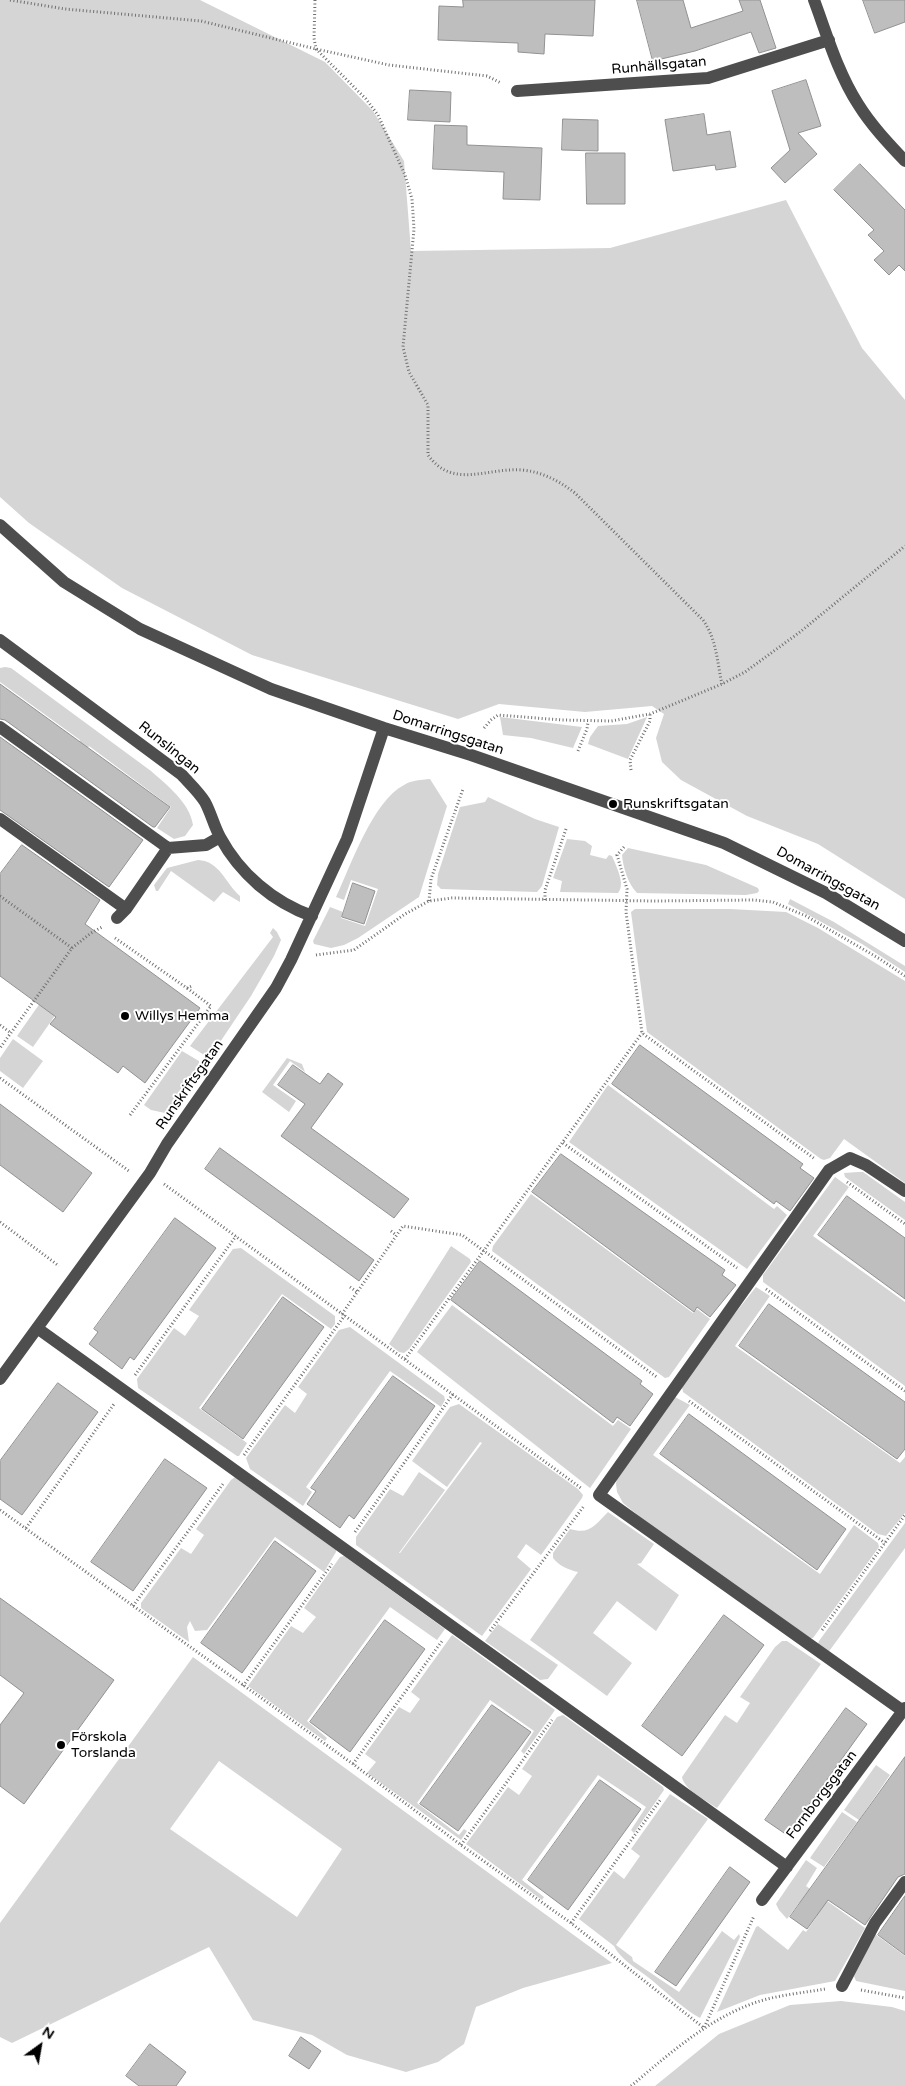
<!DOCTYPE html>
<meta charset="utf-8">
<style>
body{margin:0}
#map{position:relative;width:905px;height:2086px;overflow:hidden;background:#fff;font-family:"Varela Round",sans-serif}
canvas{display:block}
.north{position:absolute;left:15px;top:2021px;width:50px;height:50px;-webkit-text-stroke:4px #fff;paint-order:stroke;rotate:32deg;font-size:14px;font-weight:700;line-height:20px;text-align:center;color:#000}
.north::after{content:'';display:block;margin:auto;width:18px;height:22px;background:#000;clip-path:polygon(50% 0,100% 100%,50% 72%,0 100%)}
</style>
<div id="map">
<canvas width="905" height="2086"></canvas>
<div class="north">N</div>
</div>
<script>
const c = document.querySelector('canvas').getContext('2d');
c.lineJoin = 'round';
function fill(path, color) { c.fillStyle = color; c.fill(path, 'evenodd'); }
function strokePath(path, color, width, dash) { c.strokeStyle = color; c.lineWidth = width; c.lineCap = dash ? 'butt' : 'round'; c.setLineDash(dash || []); c.stroke(path); }
function drawText(font, color, halo, rows, align = 'center') {
  c.font = font + ' "Varela Round",sans-serif'; c.lineWidth = 4; c.setLineDash([]); c.textBaseline = 'middle'; c.strokeStyle = halo; c.fillStyle = color; for (const [text, x, y, turn = 0] of rows) {
    c.save(); c.translate(x, y); c.rotate((+turn || 0) * Math.PI / 180); c.textAlign = isNaN(turn) ? turn : align; if (halo) c.strokeText(text, 0, 0); c.fillText(text, 0, 0); c.restore();
  }
}
fill(new Path2D(`
 M0 0H200L325 62 373 111 404 161 411 251 610 248 786 200 862 348 905 400V899L818 844 747 816 681 780 662 762 656 738 664 714 652 706 585 712 499 704 458 719 252 655 122 588 29 523 0 497Z
 M5 667 11 668 151 771C167 785 190 803 193 825L185 836 174 839 157 828 171 807 89 746 74 767 66 762 80 740 0 682V668Z
 M500 717 582 727 573 748 531 738 503 735Z
 M647 717 628 759 588 744 590 737 598 726 627 724Z
 M430 779 447 806 419 897 358 938 344 945 331 948 314 944 313 941 330 907 343 912 341 918 365 926 378 889 351 880 344 900 336 897C351 865 373 801 404 785 412 780 421 780 430 779Z
 M488 797 535 819 559 827 542 886 537 892 441 889 437 885 438 874 460 807 485 802Z
 M567 839 585 841 592 846 590 855 606 859 609 855 612 856C616 866 626 884 618 893L560 892 562 881 553 878Z
 M628 848 706 865 758 888 759 891 757 893 746 895 637 893C628 884 623 867 622 855Z
 M198 860C220 861 225 883 240 896V902L223 892 214 902 171 871 158 891H156L154 885 167 868Z
 M790 899 834 922 905 966V972L862 944 788 904Z
 M635 909H730L786 912 818 928 905 981V1183L844 1139 830 1158 824 1160 821 1159 647 1032 631 912Z
 M273 928 277 932 281 940 274 956 251 996 212 1054 204 1055 190 1046 273 937 270 933Z
 M101 950 33 1047 17 1036 71 959Z
 M13 1039 43 1061 23 1088 0 1071V1058Z
 M182 1051 199 1061V1071L165 1113 151 1110 144 1105Z
 M287 1058 302 1064 305 1072 290 1061 273 1085 296 1101 289 1112 262 1092Z
 M608 1085 774 1209 777 1206 787 1215 747 1269 569 1142Z
 M858 1172H863L905 1202V1220L845 1177 844 1173Z
 M835 1177 849 1187 813 1236 905 1302V1386L763 1282V1275Z
 M531 1194 693 1313 697 1309 710 1319 669 1377 665 1378 492 1251 493 1246Z
 M451 1246 470 1259 471 1262 409 1349 404 1353 399 1352 389 1344Z
 M241 1248 335 1316V1324L331 1329 282 1294 199 1408 247 1443 239 1456H237L138 1388 137 1379 174 1328 185 1336 199 1316 189 1310 233 1249Z
 M756 1287 770 1296 735 1346 900 1463 905 1457V1513L886 1536 878 1534 683 1392 682 1387 725 1326Z
 M452 1305 613 1426 618 1420 631 1429 590 1488 417 1352Z
 M350 1327 444 1396 445 1400 441 1407 390 1371 306 1487 312 1492 303 1506 250 1469 246 1458 285 1405 295 1413 307 1394 298 1387 339 1330Z
 M675 1397 690 1405 653 1455 820 1574 854 1525 878 1543 879 1547 813 1638H810L650 1525 623 1503 617 1492 616 1484 617 1477Z
 M459 1404 578 1489 583 1495 582 1498 541 1555 526 1544 517 1557 531 1569 482 1636 356 1545V1537L390 1489 403 1496 419 1472 445 1490 399 1553H400L482 1443 480 1442 447 1487 412 1461 450 1407Z
 M235 1477 336 1550V1552L324 1572 275 1537 207 1630 195 1631 190 1621 187 1627 189 1642 141 1608V1603L181 1548 191 1554 204 1535 196 1529 231 1480Z
 M608 1512 654 1544 641 1563 637 1564 679 1595 656 1631 617 1601 593 1633 632 1663 607 1696 530 1640 578 1572C569 1570 559 1566 553 1558V1553L570 1529C590 1535 595 1525 608 1512Z
 M905 1523V1548L827 1654 818 1644 819 1641Z
 M344 1556 445 1629 437 1640 390 1607 307 1721 327 1738 325 1741 248 1686 291 1626 303 1633 316 1617 304 1608 340 1557Z
 M498 1624 558 1665 548 1679 540 1680 485 1641Z
 M452 1635 555 1710 524 1754 521 1751 534 1731 490 1700 417 1803 459 1835 464 1829 467 1831 461 1840 367 1773 376 1762 365 1754 399 1707 410 1713 420 1699 411 1692Z
 M782 1641H787L821 1664 717 1808C707 1801 684 1790 682 1777L725 1715 737 1723 750 1703 740 1697 775 1647Z
 M193 1657 612 1963 523 1988 476 2007 464 2044 438 2062 406 2072 347 2055 312 2035 253 2020 209 1947 12 2043 0 2037V1923ZM219 1761 342 1849 297 1917 170 1829Z
 M563 1715 663 1787 664 1790 634 1833 631 1830 646 1807 598 1775 522 1880 544 1897 542 1900 466 1844 508 1787 519 1795 532 1776 522 1769 557 1717Z
 M876 1765 890 1775 859 1820 844 1810Z
 M670 1794 708 1819 616 1945 632 1957 633 1961 679 1992 722 1931 734 1940 739 1934 740 1937 700 2018C684 2009 669 1995 654 1982 642 1971 622 1962 614 1946L579 1919 614 1871 624 1879 640 1856 631 1849Z
 M842 1812 857 1822 824 1867 810 1858Z
 M806 1860 817 1868 806 1886 865 1928 835 1981 760 1995 717 2012 756 1927 758 1926 788 1950 803 1930 806 1932 817 1916 799 1903 787 1919 779 1910 776 1904Z
 M875 1934 905 1956V1991L856 1981 854 1976Z
 M841 2001 892 2007 905 2011V2086H655L719 2034 790 2005Z`), '#d5d5d5');
const building = new Path2D(`
 M463 0H595L593 36 545 34 544 54 518 52V43L438 40 439 6 463 7Z
 M637 0H683L691 28 743 11 739 0H760L776 48 759 53 751 32 695 51 653 61Z
 M863 0H905V22L875 33Z
 M806 80 821 126 798 133 817 154 785 183 771 168 790 150 772 91Z
 M410 90 451 92 450 122 408 120Z
 M704 114 707 135 730 131 736 167 716 170 715 165 673 171 665 120Z
 M563 119 598 120V151L562 150Z
 M435 125 467 126V145L542 148 540 200 503 199 504 172 433 169Z
 M586 153H625V204H587Z
 M860 164 905 210V271L899 265 889 275 874 260 884 251 868 235 874 230 834 190Z
 M0 684 170 807 155 827H153L5 720 0 719Z
 M0 737 143 840 109 887 0 810Z
 M22 845 100 900 85 924 200 1008 145 1083 123 1066 118 1073 50 1024 56 1017 0 976V874Z
 M353 883 375 891 364 924 342 917Z
 M640 1045 803 1164 800 1168 814 1178 790 1211 776 1201 774 1204 612 1084Z
 M293 1065 320 1084 328 1073 343 1084 311 1128 409 1199 394 1218 281 1136 305 1104 278 1085Z
 M0 1104 92 1173 63 1212 0 1165Z
 M220 1148 374 1260 359 1281 205 1169Z
 M561 1154 725 1270 722 1275 736 1285 710 1317 697 1307 694 1312 532 1192Z
 M847 1196 905 1238V1299L818 1235Z
 M175 1218 216 1248 134 1360 130 1357 122 1369 89 1344 98 1332 94 1329Z
 M480 1261 642 1381 640 1384 653 1394 630 1426 617 1417 613 1423 451 1300Z
 M283 1297 324 1327 243 1439 202 1409Z
 M769 1304 905 1402V1449L897 1459 739 1346Z
 M393 1376 435 1406 354 1519 349 1515 340 1528 307 1504 316 1491 311 1488Z
 M58 1383 98 1412 22 1515 0 1499V1461Z
 M689 1414 846 1529 817 1570 660 1454Z
 M165 1459 207 1488 133 1591 91 1562Z
 M275 1541 316 1571 242 1673 201 1643Z
 M0 1598 114 1680 24 1804 0 1786V1725L24 1693 0 1675Z
 M724 1615 764 1645 682 1756 642 1726Z
 M385 1620 425 1649 350 1752 310 1722Z
 M492 1705 531 1732 458 1831 420 1804Z
 M846 1708 867 1724 787 1835 765 1820Z
 M905 1757V1874L898 1877 865 1925 828 1900 807 1929 790 1917Z
 M600 1780 641 1809 568 1910 528 1880Z
 M730 1867 750 1882 676 1986 655 1972Z
 M905 1896V1955L878 1935Z
 M301 2037 321 2051 309 2069 289 2056Z
 M150 2044 186 2072 176 2086H139L126 2076Z`);
fill(building, '#bebebe');
strokePath(building, '#929292', 1);
strokePath(new Path2D(`
 M10 0 65 9 201 21 316 49 389 65 487 76 501 83
 M315 0 314 38 316 49 366 99 378 115 405 175 412 199 414 229 403 347 409 372 428 405V455C453 490 488 467 522 470 543 472 559 481 575 493L703 620C717 640 717 662 722 684
 M484 728 491 720 498 715 562 720 611 721 650 714 722 684 745 672 800 632 905 546
 M578 751 587 729 588 722
 M631 770 630 760 650 721V714
 M624 847 617 855 627 889 626 912 642 1033 815 1159
 M0 896 72 948 0 1048
 M545 900V890L566 829
 M429 901 431 879 463 789
 M115 938 187 988 192 986
 M72 948 91 933 102 927
 M316 955 354 950 405 914 429 901 452 898 655 901 754 900 773 902 806 916 880 959 905 976
 M0 1025 11 1033
 M0 1078 129 1171
 M130 1115 211 1006 187 988
 M563 1143 737 1268
 M847 1182 905 1224
 M164 1184 581 1488
 M0 1222 59 1266
 M391 1231 396 1235
 M350 1287 357 1292
 M766 1289 905 1391
 M342 1314 403 1226 462 1235 658 1378
 M405 1359 642 1033
 M135 1375 236 1236
 M689 1401 885 1543
 M244 1455 345 1315
 M0 1510 353 1764 461 1845 571 1923 704 2028 754 1916
 M26 1528 114 1404
 M355 1532 453 1394
 M133 1606 223 1484
 M822 1630 905 1515
 M490 1631 584 1506
 M243 1686 332 1564
 M353 1764 442 1641
 M461 1845 552 1720
 M571 1923 661 1799
 M861 1990 905 1998
 M631 2086C669 2054 707 2020 754 2003 777 1995 802 1993 825 1989`), '#707070', 3, [1, 2.5]);
strokePath(new Path2D(`
 M814 0C827 35 838 73 858 104 871 125 888 143 905 161
 M517 91 708 78 829 40
 M0 525 64 582 140 629 271 689 384 728 471 755 724 843 826 893 905 941
 M0 640 182 775C189 783 199 792 205 802 211 813 214 826 220 837 240 874 273 902 312 916
 M0 727 168 848
 M0 819 126 909
 M117 918 126 909 168 848 206 845 220 837
 M37 1328 787 1867
 M0 1379 150 1173 167 1144 276 988 291 960 347 839 384 728
 M903 1711 599 1495 829 1170 850 1158 866 1165 905 1191
 M762 1900 905 1708
 M842 1986 875 1923 905 1882`), '#4e4e4e', 12);
for (const [x, y, r, color] of [
 [613,804,5,"#000"],
 [125,1016,5,"#000"],
 [61,1745,5,"#000"]
]) { const dot = new Path2D(); dot.arc(x, y, r, 0, 2 * Math.PI); c.fillStyle = color; c.fill(dot); strokePath(dot, '#fff', 2); }
drawText('14px', '#000', '#fff', [
 ["Runhällsgatan",659,66,-5],
 ["Domarringsgatan",448,733,18],
 ["Runslingan",169,748,39],
 ["Domarringsgatan",828,879,29],
 ["Runskriftsgatan",190,1085,-55],
 ["Fornborgsgatan",822,1795,-53]
]);
drawText('14px', '#000', '#fff', [
 ["Runskriftsgatan",623,804],
 ["Willys Hemma",135,1016],
 ["Förskola",71,1737],
 ["Torslanda",71,1753]
], 'left');
</script>
